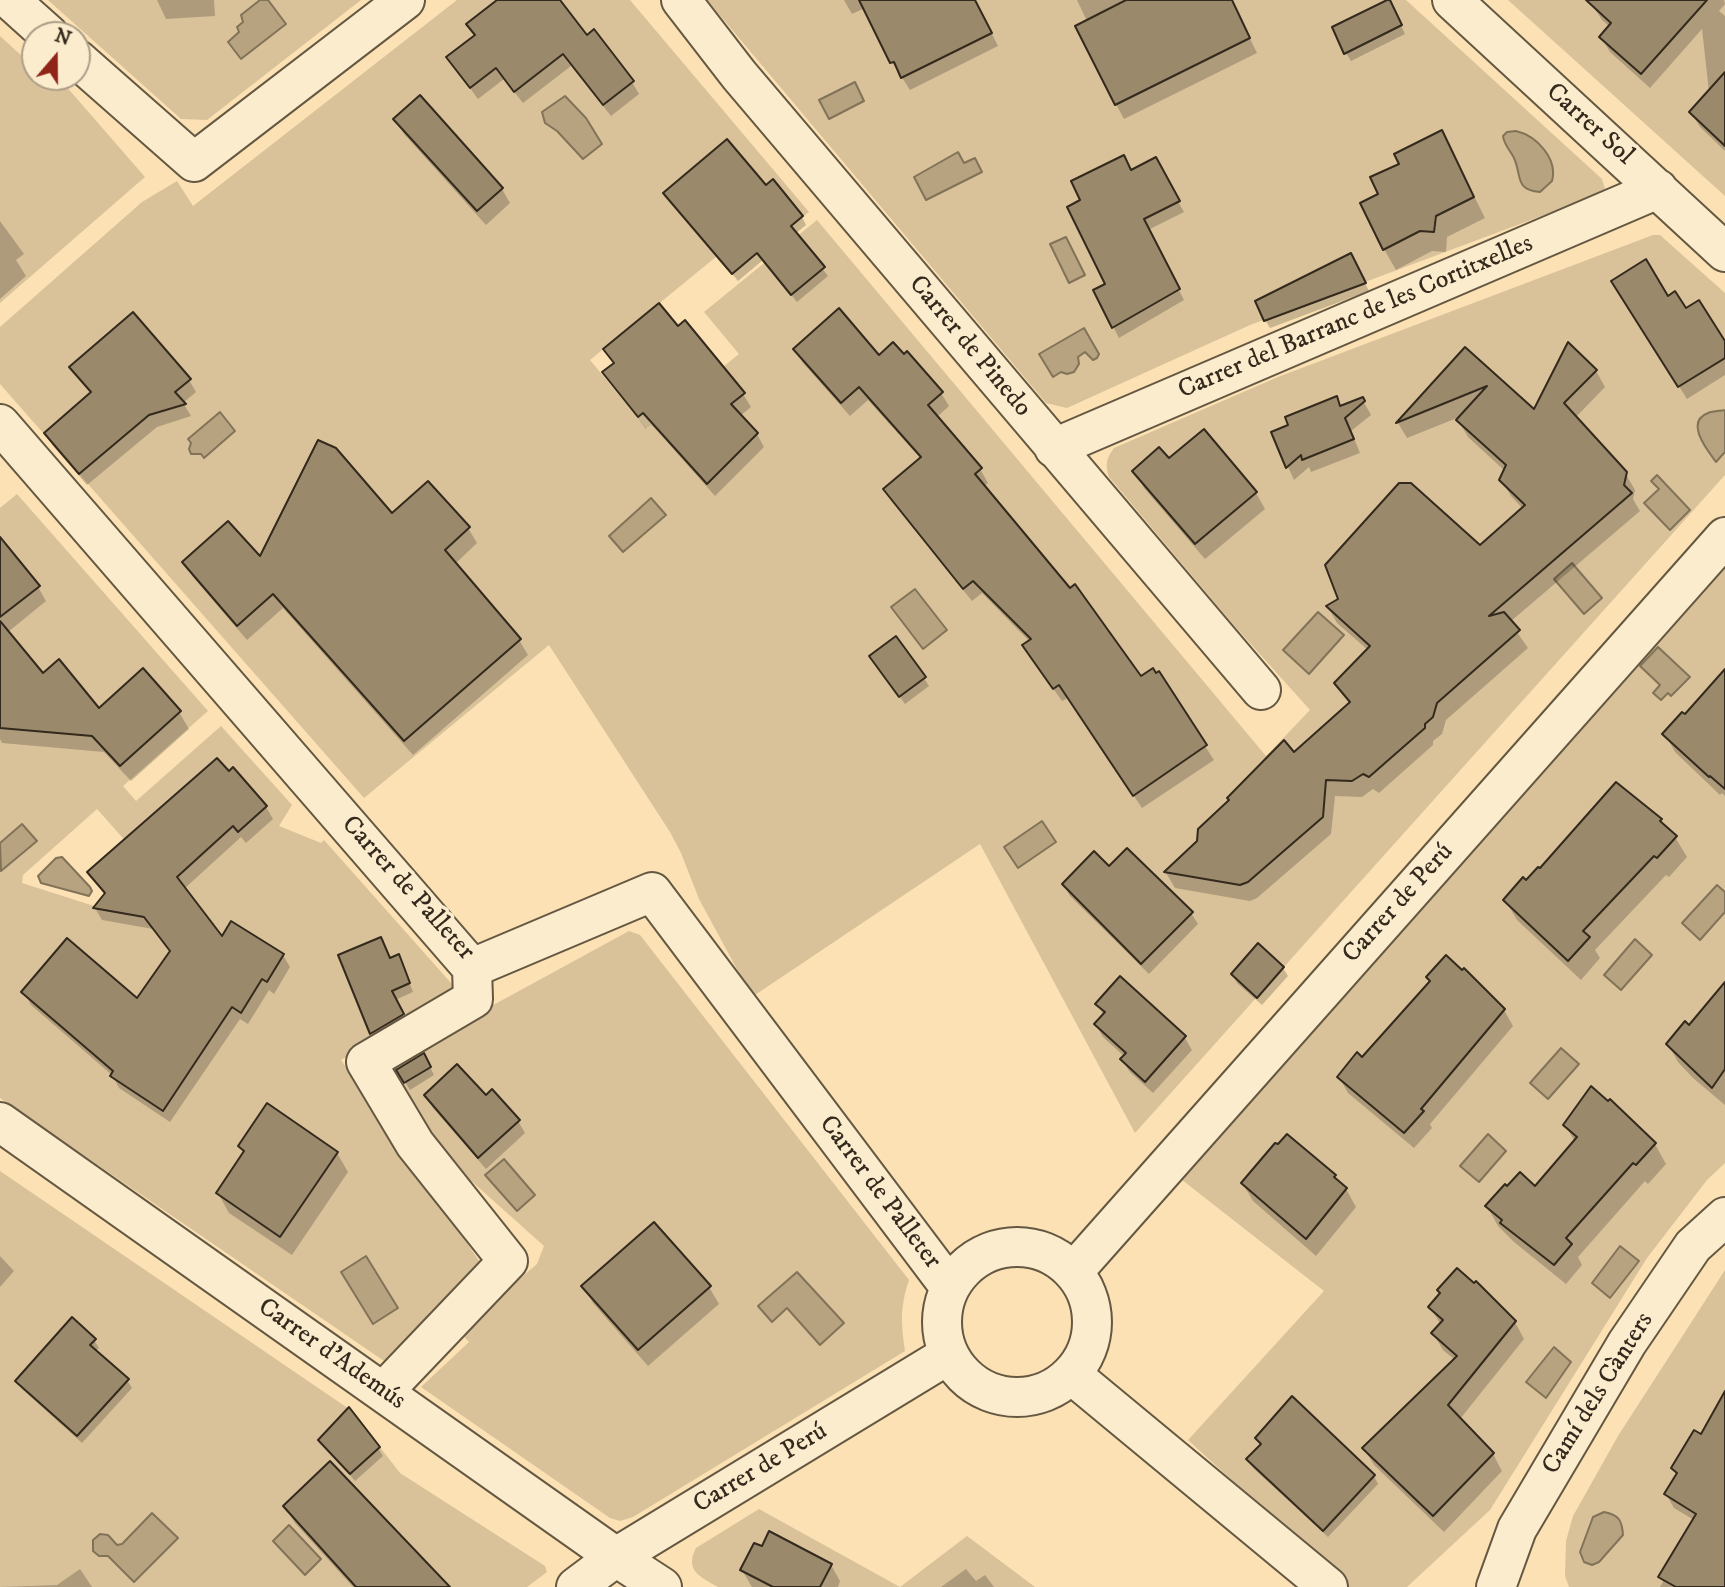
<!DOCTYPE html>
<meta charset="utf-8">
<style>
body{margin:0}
#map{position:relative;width:1725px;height:1587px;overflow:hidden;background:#fbe1b3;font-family:"IM FELL DW Pica",serif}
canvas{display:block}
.north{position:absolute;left:21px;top:21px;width:70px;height:70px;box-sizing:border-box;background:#fcecce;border:2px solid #ac9e87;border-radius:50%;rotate:20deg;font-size:19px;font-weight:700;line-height:28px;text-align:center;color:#332a1d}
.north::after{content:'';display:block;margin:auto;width:24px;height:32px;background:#8f2418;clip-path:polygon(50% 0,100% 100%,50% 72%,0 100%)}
</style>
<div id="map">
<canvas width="1725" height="1587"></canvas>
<div class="north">N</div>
</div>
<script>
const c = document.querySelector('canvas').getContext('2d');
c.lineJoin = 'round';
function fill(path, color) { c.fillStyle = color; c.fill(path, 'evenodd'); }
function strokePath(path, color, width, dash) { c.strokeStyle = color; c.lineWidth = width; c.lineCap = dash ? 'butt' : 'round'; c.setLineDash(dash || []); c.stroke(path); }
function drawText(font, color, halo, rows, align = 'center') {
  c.font = font + ' "IM FELL DW Pica",serif'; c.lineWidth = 7; c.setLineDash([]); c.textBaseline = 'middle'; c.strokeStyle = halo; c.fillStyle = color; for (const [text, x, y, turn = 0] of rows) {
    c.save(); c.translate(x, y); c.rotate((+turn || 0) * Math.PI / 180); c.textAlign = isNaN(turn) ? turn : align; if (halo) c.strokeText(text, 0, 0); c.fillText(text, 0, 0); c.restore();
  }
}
fill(new Path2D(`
 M48 0H361L207 120 181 119Z
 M457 0H630L809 212 732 274 717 256 590 360 647 429 739 354 704 312 817 220 1266 756 1310 710 1231 622 1109 477C1105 465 1106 459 1114 448L1278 377 1653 235H1660L1725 293V475L1135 1133 980 844 752 997 699 899 681 853 670 832 549 645 364 798 0 384V327L142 202 177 181 193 206Z
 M707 0H1406L1602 179 1605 189 1595 196 1250 325 1067 408 1046 403Z
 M1508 0H1725V196Z
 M0 36 35 68V77H58L145 177 0 303Z
 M17 494 208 711 123 786 136 801 221 726 292 805 279 826 321 843 324 840 459 992 341 1060 486 1271 387 1363 0 1098V508ZM97 809 178 900 158 919 94 906 22 883 23 875Z
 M1725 563V1163L1707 1180 1647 1258 1490 1510 1407 1587H1348L1188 1440 1324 1291 1177 1176Z
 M629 931 640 935 909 1280C900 1307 901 1322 905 1351L633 1517 620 1521 610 1518 421 1387 469 1342 459 1331 537 1264 544 1246 440 1153 387 1063Z
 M0 1171 352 1411 400 1473 545 1566 547 1572 527 1587H0Z
 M1725 1270V1587H1569L1565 1576 1566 1541 1573 1516 1618 1436Z
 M759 1509 900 1587 967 1536 1035 1587H718C701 1577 684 1571 696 1548Z`), '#d9c29a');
const water = new Path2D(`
 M260 0H268L286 24 241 59 228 42 239 32 237 27 243 22 241 15Z
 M855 82 864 101 829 119 819 100Z
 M565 96 586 118 602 144 583 159 557 131 545 123 542 112Z
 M1516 131C1537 136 1558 159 1552 181L1540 192C1514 190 1522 175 1514 158 1510 150 1504 145 1503 136L1507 132Z
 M958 152 964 163 975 158 982 172 926 200 914 177Z
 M1066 237 1085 275 1069 283 1050 244Z
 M1084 328 1099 354 1097 358 1093 360 1085 352 1078 357 1079 364 1074 372 1067 374 1061 372 1053 377 1039 354Z
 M1725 410V452L1716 462C1708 451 1684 422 1708 413 1713 411 1720 411 1725 410Z
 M220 412 235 431 204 458 201 454H191L189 449 191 443 188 439Z
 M1657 475 1690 510 1670 530 1644 503 1659 489 1651 481Z
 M651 498 666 515 623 552 609 536Z
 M1572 563 1602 598 1584 614 1554 579Z
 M915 589 947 630 923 649 891 607Z
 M1318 612 1344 635 1309 674 1283 650Z
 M1658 647 1690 677 1671 696 1668 693 1661 700 1653 693 1660 685 1640 666Z
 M1042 821 1056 842 1018 868 1004 847Z
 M22 824 37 841 1 871 0 843Z
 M62 857 90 887 92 891 89 896 41 883 38 876 56 858Z
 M1717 885 1725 892V912L1700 940 1682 923Z
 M1635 939 1652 955 1621 990 1604 975Z
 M1561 1048 1579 1064 1548 1099 1530 1083Z
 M1488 1134 1506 1151 1479 1182 1460 1166Z
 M504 1159 535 1195 517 1211 485 1175Z
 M1620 1246 1639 1261 1610 1298 1592 1283Z
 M366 1256 398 1308 373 1324 341 1272Z
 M797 1272 844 1323 820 1345 787 1308 772 1322 758 1306Z
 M1554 1347 1571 1362 1546 1398 1526 1382Z
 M1604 1512C1619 1515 1622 1520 1623 1535L1599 1562 1592 1565 1584 1562 1580 1552 1593 1517Z
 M152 1513 178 1538 134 1582 108 1556H99L93 1551V1540L100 1534 108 1535 117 1545 122 1544Z
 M289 1525 321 1559 305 1575 273 1541Z`);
fill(water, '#b7a380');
strokePath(water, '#827358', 2);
fill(new Path2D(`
 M157 0H214L215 16 166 19Z
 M500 0H537L587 37 632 82 639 94 611 116 571 66 523 103 504 79 478 99 448 58 475 37 468 25Z
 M844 0H922L983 16 998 46 910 90 892 62 865 8 852 14Z
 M1077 0H1231L1257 53 1124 119 1116 104 1087 21Z
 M1589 0H1724L1725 4 1719 11 1725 16V151L1700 127 1691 112 1709 92 1702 29 1650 88 1610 52 1601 37 1610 27 1602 20Z
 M1393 9 1405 34 1351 61 1346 53Z
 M396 119 502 189 510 203 486 225 404 134Z
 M1442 132 1485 218 1447 237 1446 252 1432 251 1396 270 1384 249 1401 165Z
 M1155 160 1184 212 1148 230 1184 300 1119 338 1095 291 1108 284 1131 172Z
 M766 187 802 217 806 225 795 234 828 276 797 302 763 260 738 281 665 193Z
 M0 221 24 254 16 260 26 276 0 299Z
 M1355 263 1369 291 1270 328 1265 320Z
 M1621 295 1667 298 1686 311 1725 344V375L1687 399Z
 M678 329 743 394 751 407 740 416 757 434 764 447 715 496 652 425 646 429 604 373 615 365 605 349Z
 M795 349 879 357 941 393 949 406 937 417 980 469 988 483 983 487 1140 679 1158 674 1214 760 1142 808 1068 698 1062 701 1032 659 1030 642 982 593 972 601 893 503 885 490 921 459 868 400 850 416 803 363Z
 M1465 350 1535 412 1596 371 1605 387 1575 418 1625 473 1635 490 1633 499 1640 511 1510 622 1528 648 1446 720 1442 734 1433 741V745L1379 793 1373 789 1362 797 1335 796 1331 834 1257 898 1250 901 1175 888 1166 873 1350 705 1336 684 1368 650 1337 623 1328 607 1480 547 1523 509 1511 496 1501 480 1505 471 1468 437 1457 418 1407 438 1398 423Z
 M71 368 189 380 196 392 183 403 191 416 157 427 87 485 53 446 46 434 91 394Z
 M1336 398 1341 407 1362 399 1371 415 1351 431 1360 453 1311 472 1309 467 1294 480 1273 433 1290 426Z
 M1203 431 1256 493 1265 509 1205 559 1144 488 1135 471 1168 460Z
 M392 515 468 528 477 543 455 564 519 640 528 655 413 755 283 608 247 640 193 577 184 562 260 559Z
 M0 540 38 587 46 601 8 632 0 622Z
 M876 664 924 678 929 686 905 704Z
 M0 669 43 675 99 711 179 712 189 729 131 781 104 752 2 743 0 739Z
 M1725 672V796L1722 793 1720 795 1675 752 1665 734 1685 717Z
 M266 807 273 819 246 843 241 837 184 889 222 939 283 955 290 967 274 994 269 990 248 1024 240 1019 170 1122 119 1088 112 1075 31 1005 24 992 137 1001 171 952 153 929 102 920 95 908 106 896 89 873Z
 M1660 820 1675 837 1687 857 1669 877 1666 875 1595 950 1600 958 1581 980 1517 920 1505 900 1526 883Z
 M1109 868 1191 913 1198 924 1149 974 1070 896 1064 885Z
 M340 956 390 960 402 964 413 992 395 1000 407 1023 376 1041Z
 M1283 968 1288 976 1262 1005 1237 983 1233 975Z
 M1120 978 1185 1038 1192 1050 1153 1093 1130 1072 1122 1060 1125 1057 1103 1037 1096 1025 1104 1016 1097 1004Z
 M1725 985V1105L1693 1078 1678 1062 1668 1044 1689 1027Z
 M1504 1010 1513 1026 1430 1124 1432 1128 1414 1148 1348 1093 1339 1077 1363 1059Z
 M424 1055 434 1075 410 1090 398 1070Z
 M492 1092 518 1121 525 1133 486 1169 433 1108 426 1096 486 1097Z
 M1610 1102 1655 1144 1666 1164 1648 1184 1645 1181 1578 1257 1582 1265 1566 1284 1514 1242 1498 1226 1487 1206 1535 1188 1575 1142 1565 1125Z
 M240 1146 337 1153 348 1172 292 1255 229 1213 218 1193 244 1154Z
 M1243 1184 1346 1189 1356 1207 1316 1256 1253 1201Z
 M0 1256 14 1271 0 1287Z
 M583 1286 709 1287 719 1304 648 1366 593 1303Z
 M1442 1294 1515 1322 1524 1339 1460 1419 1493 1454 1502 1471 1444 1532 1374 1465 1364 1448 1455 1360 1443 1350 1433 1333 1441 1325 1430 1307Z
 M94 1340 99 1348 95 1352 127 1380 132 1388 82 1443 22 1389 18 1381Z
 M1725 1394V1587H1660L1663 1582 1660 1577 1694 1520 1674 1508 1666 1494 1677 1476 1673 1468 1701 1436Z
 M1257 1438 1374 1476 1378 1484 1328 1537 1253 1468 1248 1460 1261 1446Z
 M320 1440 378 1448 383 1456 355 1481Z
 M285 1506 443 1587H353L295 1523Z
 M831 1565 840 1581 838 1587H752L742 1570Z
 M80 1569 92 1587H0L57 1585Z
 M966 1569 976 1581 985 1575 994 1587H941Z`), '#0003');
const building = new Path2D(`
 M497 0H560L587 35 594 29 634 81 603 105 563 54 514 92 496 68 470 88 446 57 475 35 466 24Z
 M859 0H975L992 33 901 78 894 62 890 63Z
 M1126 0H1232L1250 38 1115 105 1075 26Z
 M1387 0H1390L1402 25 1344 54 1332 27Z
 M1586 0H1707L1641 74 1599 37 1611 23Z
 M1725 72V146L1689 112Z
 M420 95 503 188 477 211 393 119Z
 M1442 130 1474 197 1436 216 1434 232 1420 231 1383 250 1360 203 1378 194 1370 177 1399 164 1394 154Z
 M727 139 766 185 773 179 803 216 791 226 825 267 791 295 757 253 732 274 663 193Z
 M1124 155 1131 170 1156 157 1180 201 1144 219 1180 289 1112 328 1093 290 1105 284 1067 207 1080 200 1071 181Z
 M1351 253 1366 283 1264 321 1255 301Z
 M1646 259 1668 296 1675 291 1686 308 1699 300 1725 341V358L1678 387 1611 281Z
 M659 303 678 326 685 320 745 393 731 404 758 433 707 484 643 413 638 417 602 372 614 363 603 349Z
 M839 308 879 355 893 342 904 354 907 351 943 392 928 405 982 468 975 474 1070 588 1075 584 1141 676 1153 668 1156 673 1159 671 1207 745 1133 796 1059 685 1053 689 1022 645 1031 639 973 581 963 589 883 489 921 457 859 387 841 403 793 349Z
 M133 312 191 379 175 392 186 404 149 415 79 474 44 433 91 392 69 367Z
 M1568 342 1597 370 1564 403 1627 472 1624 485 1632 493 1489 616 1504 612 1520 630 1437 703 1433 717 1425 724V728L1369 777 1363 774 1352 781 1326 780 1323 817 1248 882 1240 885 1164 872 1197 841 1198 829 1229 800 1227 798 1284 740 1294 752 1350 702 1334 683 1370 646 1326 606 1338 599 1325 565 1399 483H1411L1480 545 1525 505 1499 480 1506 465 1456 420 1487 386 1396 423 1465 347 1534 409Z
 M1337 396 1340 406 1363 397 1365 401 1345 418 1354 439 1302 460 1301 455 1286 468 1271 432 1288 425 1285 417Z
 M1204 429 1257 492 1195 544 1132 471 1159 447 1169 458Z
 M318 440 336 448 392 513 428 481 470 527 445 550 521 639 404 741 273 594 237 626 182 562 228 521 260 556Z
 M0 537 40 586 0 617Z
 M0 621 43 673 59 659 99 708 143 668 181 711 120 766 92 736 0 728Z
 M896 636 926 677 899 697 869 656Z
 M1725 669V789L1710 776 1709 777 1662 734 1682 712 1685 714Z
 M217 758 229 771 233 767 267 806 238 832 233 826 177 877 222 936 231 921 284 954 267 982 262 979 241 1013 232 1007 163 1111 110 1076 113 1071 21 992 67 938 137 998 170 951 144 917 93 908 105 893 87 872Z
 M1616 782 1662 819 1660 821 1677 836 1657 858 1654 856 1583 931 1590 937 1568 961 1503 900 1523 877 1526 880 1538 867 1540 868Z
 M1127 848 1193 912 1141 964 1062 884 1094 851 1109 866Z
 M381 937 390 958 399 954 410 983 392 991 404 1014 370 1034 338 955Z
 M1258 943 1284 967 1257 998 1231 974Z
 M1446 955 1462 970 1464 968 1505 1009 1421 1109 1424 1111 1404 1133 1337 1077 1357 1052 1362 1057 1430 981 1426 977Z
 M1120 976 1186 1036 1145 1082 1120 1059 1126 1053 1094 1024 1105 1012 1095 1004Z
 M1725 982V1069L1712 1088 1666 1044 1685 1021 1689 1025Z
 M424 1053 431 1067 404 1083 396 1070Z
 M457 1064 486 1095 492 1089 520 1120 478 1158 424 1095Z
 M1591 1086 1608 1101 1610 1099 1656 1143 1636 1165 1633 1163 1566 1238 1572 1244 1554 1265 1500 1223 1502 1220 1485 1206 1505 1184 1507 1186 1520 1172 1535 1186 1577 1137 1563 1125Z
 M267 1103 338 1152 280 1237 216 1193 244 1151 238 1146Z
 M1287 1134 1336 1175 1334 1177 1347 1188 1306 1239 1241 1183 1275 1143 1278 1144Z
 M654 1222 711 1286 638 1350 581 1286Z
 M1457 1268 1474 1283 1476 1281 1516 1321 1448 1405 1494 1453 1433 1516 1362 1448 1457 1356 1431 1333 1443 1320 1428 1307 1440 1293 1437 1290Z
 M72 1317 96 1339 90 1345 129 1379 77 1436 15 1381Z
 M1725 1391V1587H1676L1658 1577 1696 1514 1664 1494 1677 1473 1671 1468 1694 1430 1701 1434Z
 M1292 1396 1375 1475 1323 1531 1246 1459 1261 1444 1255 1438Z
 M349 1407 380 1447 350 1474 318 1440Z
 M330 1461 450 1587H356L283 1506Z
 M769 1531 832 1564 820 1587H773L740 1570 754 1543 762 1546Z`);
fill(building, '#9b896b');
strokePath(building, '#332a1d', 2);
const street = new Path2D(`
 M10 0 49 35
 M681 0 739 75 1261 690
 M1452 0 1725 252
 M77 59 194 162 405 0
 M0 424 472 968 652 892 949 1286
 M1054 448 1658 189
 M0 1122 616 1557 662 1587
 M942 1322a75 75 0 1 1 150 0a75 75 0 1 1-150 0Z
 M1074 1271 1725 537
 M1072 1375 1328 1587
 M383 1392 508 1261 415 1144 366 1062 473 999 472 968
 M576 1587 616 1557 948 1355
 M1496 1587 1517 1529 1627 1343 1693 1246 1725 1217`);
strokePath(street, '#655842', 42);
strokePath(street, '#fcecce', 38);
drawText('26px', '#332a1d', '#fcecce', [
 ["Carrer Sol",1589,125,42],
 ["Carrer del Barranc de les Cortitxelles",1356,318,-23],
 ["Carrer de Pinedo",969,347,50],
 ["Carrer de Palleter",407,889,48],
 ["Carrer de Perú",1399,904,-48],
 ["Carrer de Palleter",879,1193,53],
 ["Carrer d'Ademús",331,1355,35],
 ["Camí dels Cànters",1599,1394,-58],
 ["Carrer de Perú",761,1469,-31]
]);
</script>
